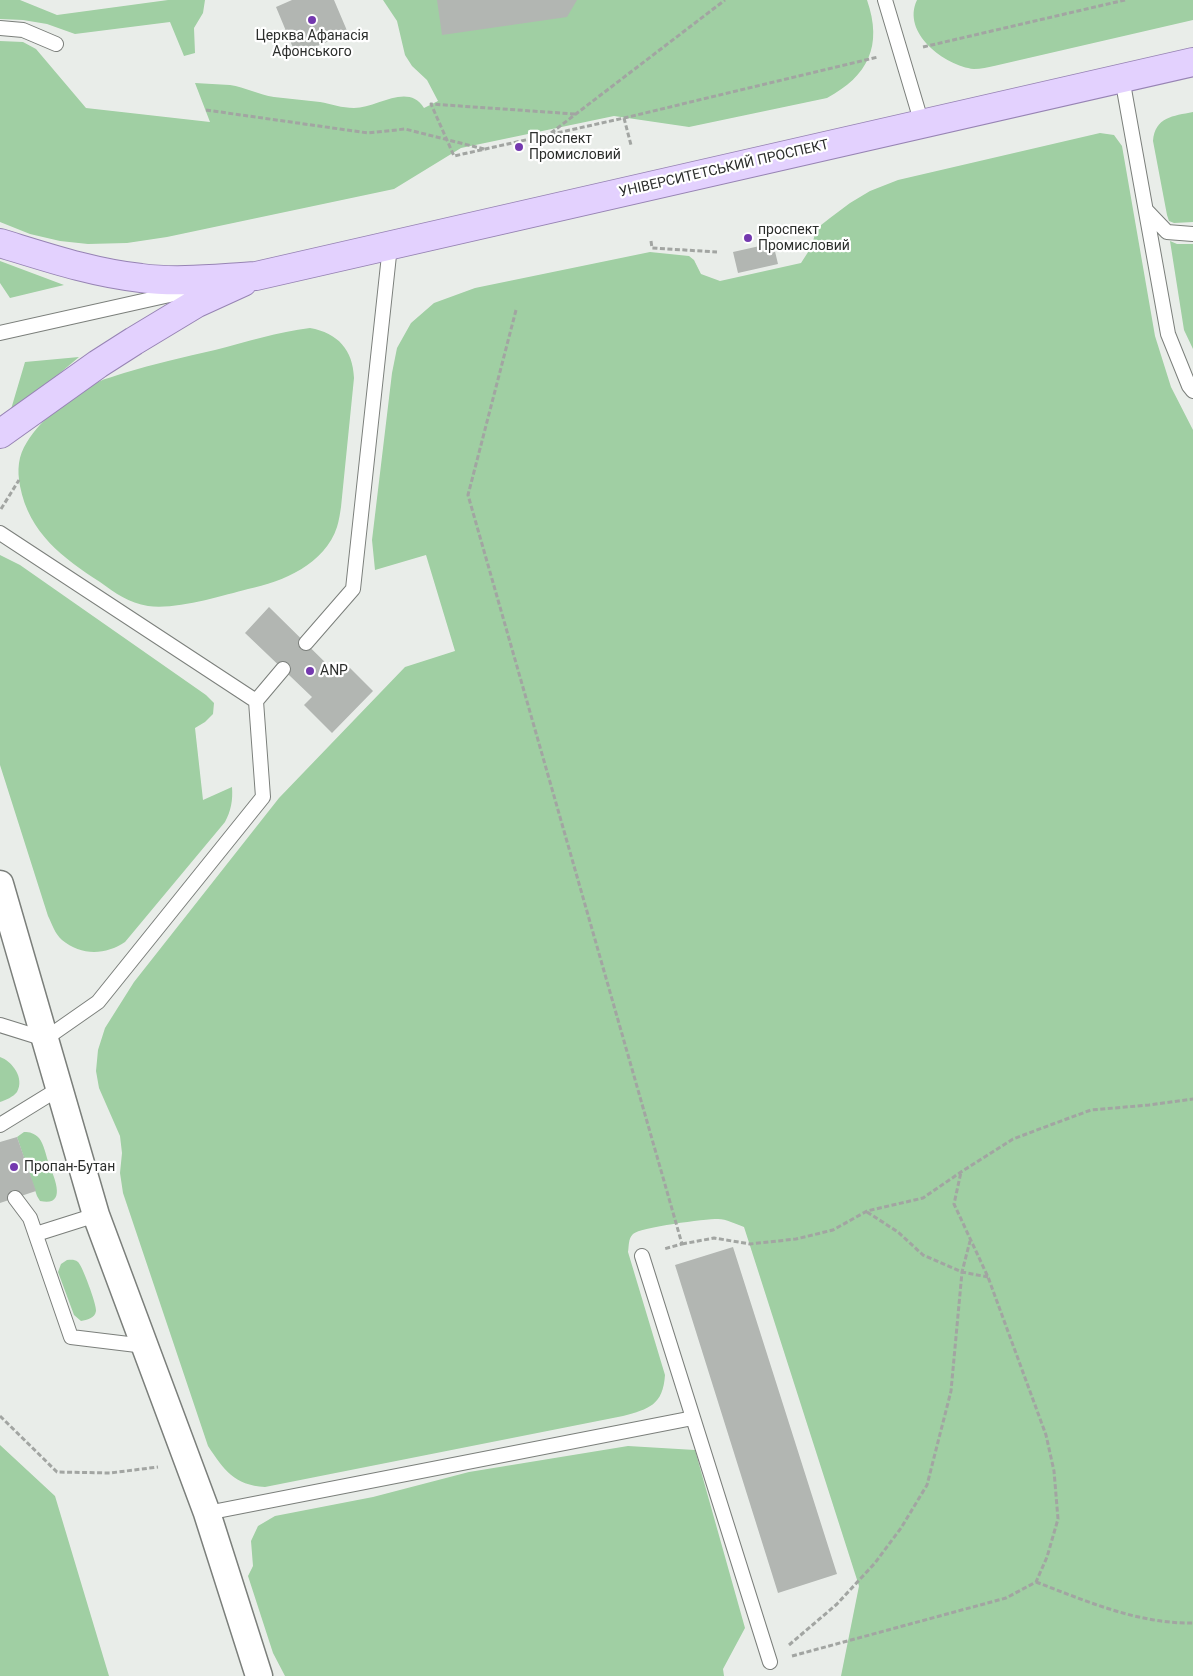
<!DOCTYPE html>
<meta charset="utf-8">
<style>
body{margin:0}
canvas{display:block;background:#e9ede9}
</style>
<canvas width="1193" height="1676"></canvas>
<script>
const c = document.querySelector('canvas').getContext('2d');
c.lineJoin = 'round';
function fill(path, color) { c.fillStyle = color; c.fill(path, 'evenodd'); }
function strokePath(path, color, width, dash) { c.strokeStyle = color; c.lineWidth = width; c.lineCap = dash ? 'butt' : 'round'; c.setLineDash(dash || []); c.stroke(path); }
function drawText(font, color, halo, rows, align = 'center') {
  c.font = font + ' Roboto,sans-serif'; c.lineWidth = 4.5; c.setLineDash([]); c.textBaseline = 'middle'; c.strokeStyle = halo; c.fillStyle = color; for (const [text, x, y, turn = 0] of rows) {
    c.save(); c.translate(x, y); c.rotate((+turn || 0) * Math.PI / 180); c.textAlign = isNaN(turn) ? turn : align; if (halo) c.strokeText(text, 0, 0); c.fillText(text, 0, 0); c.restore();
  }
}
fill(new Path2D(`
 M0 0H20L57 15 168 0H205L203 13 194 28 195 53 184 56 170 22 75 34 47 24 23 20 0 19Z
 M383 0H867C883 46 868 76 827 98L689 127 614 116 461 148 394 189 167 237 127 243 88 244 60 241 30 234 0 222V41L23 42 36 49 86 108 210 122 195 83C206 84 218 84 230 85 245 87 259 95 274 97 289 99 305 100 320 102 331 104 342 108 354 108 377 108 408 82 424 108L438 101 427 80 412 66 405 55 397 21Z
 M917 0H1193V20L994 66C988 67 981 69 974 69 945 66 901 33 917 0Z
 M1193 112V222L1174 223 1169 221 1167 215 1153 141C1155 117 1173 116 1193 112Z
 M1100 133 1114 135 1122 146 1155 336 1171 387 1193 430V1676H841L859 1586 744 1227C736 1224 726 1219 718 1219 705 1219 641 1227 633 1234 628 1239 629 1246 628 1252L665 1375C663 1405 649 1409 623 1416L265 1487C234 1485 224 1470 208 1446L123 1193 120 1173 122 1153 120 1136 99 1088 96 1071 98 1050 105 1028 134 982 279 798 405 667 455 651 426 555 375 570 372 540 392 373 397 348 411 323 434 303 475 288 650 252 689 256 694 260 701 274 720 281 801 263 812 246 816 229 830 218 850 203 870 191 898 180Z
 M1170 241 1177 244H1193V349L1184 330Z
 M0 261 64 285 10 298 0 283Z
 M310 328C338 333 353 350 354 378L341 507C340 514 339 520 337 527 325 564 283 582 248 589 221 596 176 610 148 606 129 603 115 593 100 582 63 558 29 533 20 486 17 470 18 456 27 442 41 419 74 392 98 382 106 378 116 376 124 373 154 364 184 357 215 350 246 342 278 332 310 328Z
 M79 357 9 416 25 362Z
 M0 555 20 565 206 695 214 703 213 714 205 722 195 728 203 800 232 787C233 800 231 811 225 822L125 942C106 955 81 956 62 940 55 934 52 924 48 916L0 765Z
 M0 1057C12 1061 25 1078 17 1092 13 1097 6 1100 0 1102Z
 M24 1132C30 1132 34 1133 39 1138 44 1144 46 1156 49 1164 54 1177 68 1207 40 1201L37 1196 17 1137Z
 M67 1260C71 1260 74 1259 78 1262 82 1265 97 1305 96 1311 95 1318 87 1320 81 1321L74 1315 58 1272 61 1264Z
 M0 1445 55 1496 109 1676H0Z
 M628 1446 695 1450 745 1628 723 1669 724 1676H285L273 1653 248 1576 253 1566 251 1541 258 1526 275 1516 373 1497 469 1472Z`), '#a0cfa3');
fill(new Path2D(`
 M292 0H334L348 33 296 55 276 7Z
 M437 0H577L567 17 442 35Z
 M773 243 778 264 738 273 733 252Z
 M269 607 336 673 345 663 373 691 332 733 304 705 312 697 245 633Z
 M17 1137 36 1191 0 1203V1142Z
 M733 1247 837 1574 778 1593 675 1265Z`), '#b2b6b2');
const service = new Path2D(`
 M885 0 922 124
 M0 28 23 30 56 44
 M1122 78 1168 334 1189 386 1193 391
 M1146 210 1167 232 1193 234
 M0 333 192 290
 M0 533 256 701 283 669
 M306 643 353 589 390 246
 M0 1025 45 1039 98 1002 263 797 256 701
 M0 1125 60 1088
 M15 1198 30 1218 71 1337 145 1346
 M36 1234 96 1215
 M642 1256 770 1662
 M207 1513 693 1418`);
const minor = new Path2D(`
 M0 884 96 1215 207 1513 259 1676`);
const primary = new Path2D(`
 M0 243C46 257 93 273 141 278 179 283 218 278 256 276L1193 62
 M0 434 98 364 134 341 197 303 243 282`);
strokePath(service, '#7b7f7b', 16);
strokePath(minor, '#7b7f7b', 29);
strokePath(primary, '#9784b4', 30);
strokePath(new Path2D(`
 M923 47 1125 0
 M206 110 368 133 405 129 484 149
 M575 114 431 104 454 156 624 118 878 57
 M624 118 631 145
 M551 133 725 0
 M651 241 652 248 717 252
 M516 310 468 495 682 1244 664 1249
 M1 509 19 480
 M867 1212 898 1232 923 1255 962 1272 988 1277
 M682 1244 714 1238 750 1244 796 1239 833 1230 867 1211 923 1198 961 1172 1013 1139 1053 1124 1091 1110 1149 1105 1193 1099
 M0 1416 57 1472 110 1473 158 1467
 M1036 1582C1086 1601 1138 1624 1193 1623
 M789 1645 837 1604 875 1563 901 1528 927 1485 951 1391 962 1272 970 1241
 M792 1656 1006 1598 1036 1582 1047 1557 1058 1519 1054 1471 1046 1435 988 1277 954 1204 961 1172`), '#a2a5a2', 3, [5, 2.5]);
strokePath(service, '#fff', 14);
strokePath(minor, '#fff', 26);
strokePath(primary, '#e3d1fe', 28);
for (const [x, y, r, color] of [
 [312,20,5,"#7439af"],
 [519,147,5,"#7439af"],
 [748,238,5,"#7439af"],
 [310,671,5,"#7439af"],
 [14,1167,5,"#7439af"]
]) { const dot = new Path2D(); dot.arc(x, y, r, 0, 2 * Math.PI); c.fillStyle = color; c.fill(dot); strokePath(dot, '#fff', 2); }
drawText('14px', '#2c2e2c', '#fff', [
 ["Церква Афанасія",312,36,"center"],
 ["Афонського",312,52,"center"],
 ["Проспект",529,139],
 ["Промисловий",529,155],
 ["проспект",758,230],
 ["Промисловий",758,246],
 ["ANP",320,671],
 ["Пропан-Бутан",24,1167]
], 'left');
drawText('14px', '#2c2e2c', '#fff', [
 ["УНІВЕРСИТЕТСЬКИЙ ПРОСПЕКТ",724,169,-13]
]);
</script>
